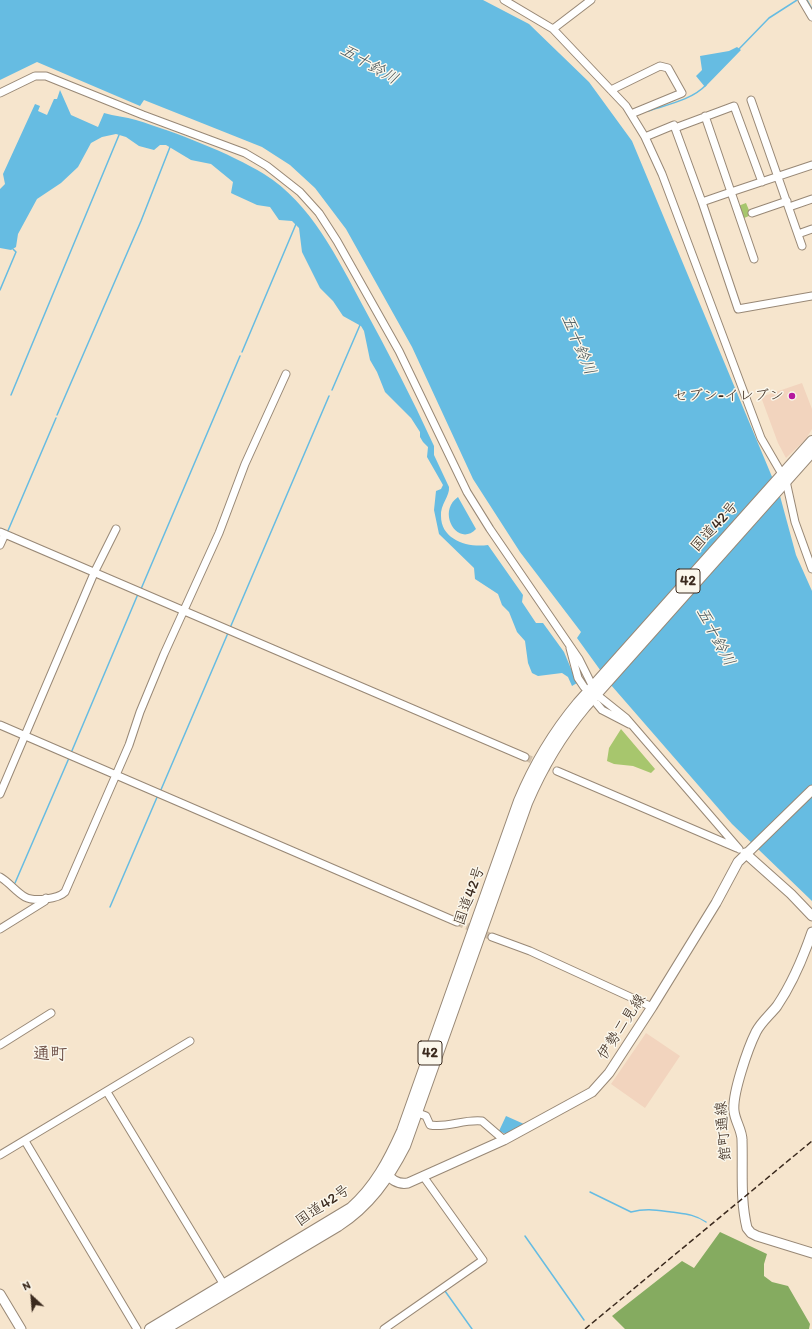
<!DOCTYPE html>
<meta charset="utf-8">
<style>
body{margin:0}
#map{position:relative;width:812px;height:1329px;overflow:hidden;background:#f6e5cd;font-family:Itim,sans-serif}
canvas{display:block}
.north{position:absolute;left:12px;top:1277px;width:40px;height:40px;-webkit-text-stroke:3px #fbf7ec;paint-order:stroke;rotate:334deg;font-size:11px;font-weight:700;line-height:16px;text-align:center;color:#3b2a1e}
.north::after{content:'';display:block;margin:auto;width:14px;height:18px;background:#3b2a1e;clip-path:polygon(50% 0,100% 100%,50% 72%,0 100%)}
</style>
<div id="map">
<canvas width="812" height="1329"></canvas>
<div class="north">N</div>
</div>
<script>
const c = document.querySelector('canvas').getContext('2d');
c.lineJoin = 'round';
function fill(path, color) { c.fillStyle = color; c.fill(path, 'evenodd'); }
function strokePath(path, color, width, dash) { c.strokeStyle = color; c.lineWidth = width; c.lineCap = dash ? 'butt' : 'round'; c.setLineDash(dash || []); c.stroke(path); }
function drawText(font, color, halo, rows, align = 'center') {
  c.font = font + ' Itim,"Klee One",sans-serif'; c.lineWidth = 3; c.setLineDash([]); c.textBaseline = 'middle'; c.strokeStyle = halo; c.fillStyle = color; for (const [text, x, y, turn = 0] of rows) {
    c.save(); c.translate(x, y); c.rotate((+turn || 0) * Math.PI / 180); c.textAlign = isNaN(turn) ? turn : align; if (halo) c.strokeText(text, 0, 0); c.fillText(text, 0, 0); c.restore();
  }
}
fill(new Path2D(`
 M802 383 812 409V429L806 439 786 458 778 443 761 397Z
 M646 1033 680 1056 645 1108 611 1084Z`), '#f2d4be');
fill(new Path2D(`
 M746 203 751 215 742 219 738 206Z
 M621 729 655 769 651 773 633 766 614 764 607 761 609 748Z`), '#a7c66d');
fill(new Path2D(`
 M720 1232 767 1254 764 1264V1276L772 1282 788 1286 810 1324 809 1329H625L612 1316 682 1261 694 1268Z`), '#85ab60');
fill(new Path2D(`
 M0 0H483L529 24 589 82 632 141 780 496 796 555 812 591V901L732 824 611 685 577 638 581 632 520 552 473 479 412 347 346 229 315 188 290 165 262 147 144 100 140 106 37 62 0 80Z
 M737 47 741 50 705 87 696 76 702 70 700 56 729 51Z
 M60 90 71 115 98 127 104 113C114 116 126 117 136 120 175 132 230 153 264 174 311 203 338 259 363 306 388 352 412 398 434 446V455L449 487C450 496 440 505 441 516 441 540 468 548 488 545L523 595 522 602 536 623H543L564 652 577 683 572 686 568 677 562 673 538 676 532 673 528 663 525 641 517 632 509 612 502 605 498 594 475 579 474 568 439 534 434 510 436 491 441 489 443 485 427 457 428 447 423 442 420 437V432L411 418 385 392 377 372 370 360 364 331 361 326 343 316 333 301 320 288 302 252 299 228 292 221 279 220 270 207 257 205 233 194 231 193 233 182 211 164 191 160 166 145H160L154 150 139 146 126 137 116 134 102 137 91 143 78 167 61 183 37 199 18 234 16 247 11 250 0 248V189L5 184 3 174 35 104 40 106 38 111 47 115 54 99H57Z
 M458 497 476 529C458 548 436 512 458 497Z
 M506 1116 524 1124 537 1117 510 1136 499 1131Z`), '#66bce2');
strokePath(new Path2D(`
 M807 0 812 9
 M738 50 769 18 797 0
 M648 111C666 105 692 100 706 85
 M0 290 16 252 13 249
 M242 352 296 224
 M332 390 360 325
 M11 395 119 135
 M57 415 141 221 170 147
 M7 533 56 418
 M141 589 240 356
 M230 628 329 396
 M71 753 138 594
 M160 792 228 633
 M15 883 69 758
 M110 907 158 795
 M590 1192 631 1212C646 1208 656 1210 671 1212 685 1214 694 1214 706 1222
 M525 1236 584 1320
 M445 1291 472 1329`), '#66bce2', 1.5);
strokePath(new Path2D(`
 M525 757 557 771
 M457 922 492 937`), '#d1c0aa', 7, [7, 3.5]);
const minor = new Path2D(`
 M504 0 553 29 626 106 645 137 662 174 761 438 786 481 795 522 812 569
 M802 0 812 17
 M553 29 591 0
 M611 90 660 66 668 68 682 93 631 114
 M0 93 35 76H46L143 115 245 153 267 166 300 192 319 213 337 241 399 351 467 492 490 529 579 659 593 687
 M751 100 802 246
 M705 116 731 192 812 165
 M675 128 702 202 731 192 754 259
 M645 137 674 125 675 128 734 106 762 182
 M702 202 738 309 812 296
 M789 207 812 199
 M752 213 787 201
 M798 234 812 229
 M0 532 525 757
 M0 545 5 534
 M570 648 578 678 584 687
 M596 694 626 718 739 849
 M597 704 602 710 629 724
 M0 725 457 922
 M557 771 737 848
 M0 794 95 571 116 529
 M0 877C9 882 16 892 25 897 34 902 58 899 65 892L129 745 140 712 164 654 219 533 245 464 286 374
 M0 929 45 901 46 898
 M492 937 530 951 652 1007
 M0 1045 51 1013
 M107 1092 224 1285
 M418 1113 426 1116 430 1125C447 1128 464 1119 482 1121L504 1140
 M25 1141 137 1329
 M0 1155 190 1041
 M384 1329 483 1260 423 1176`);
const major = new Path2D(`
 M745 853 791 894 812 916
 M812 932C803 958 792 984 777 1006 770 1015 761 1022 756 1032 748 1048 732 1094 734 1111 735 1121 742 1130 742 1140 743 1170 740 1199 747 1228L751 1233 757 1236 812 1253
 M384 1171C391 1179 397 1185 408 1183L504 1140 592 1092 609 1073 652 1007 716 903 738 862 812 790
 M0 1294 21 1329`);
const highway = new Path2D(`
 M150 1329 351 1208C375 1187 389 1160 402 1131L519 801C534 765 553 733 578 703L812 441
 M165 1329 338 1226C369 1206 388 1179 405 1146L527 803C542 768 560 737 585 707L812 452`);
strokePath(minor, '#988876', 9);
strokePath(major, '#988876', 11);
strokePath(highway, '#988876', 12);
strokePath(minor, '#fff', 7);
strokePath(major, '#fff', 9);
strokePath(highway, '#fff', 10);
strokePath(new Path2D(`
 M585 1329 812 1141`), '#3b2a1e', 1.5, [6, 3]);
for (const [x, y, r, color] of [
 [792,396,4,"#b5179e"]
]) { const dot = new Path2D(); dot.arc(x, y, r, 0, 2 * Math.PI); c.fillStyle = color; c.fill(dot); strokePath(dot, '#fbf7ec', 1.5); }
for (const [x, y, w] of [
 [688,581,24],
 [430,1053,24]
]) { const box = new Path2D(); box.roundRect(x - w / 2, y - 12, w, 24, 3); c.fillStyle = '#fbf7ec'; c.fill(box); strokePath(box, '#3b2a1e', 1); }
drawText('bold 14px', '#3b2a1e', null, [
 ["42",688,581],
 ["42",430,1053]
]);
drawText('15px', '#3b2a1e', '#fbf7ec', [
 ["セブン-イレブン",784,396]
], 'right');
drawText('15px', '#3b2a1e', '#fbf7ec', [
 ["国道42号",715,527,-48],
 ["国道42号",470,896,-70],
 ["伊勢二見線",622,1027,-57],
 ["館町通線",724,1131,-95],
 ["国道42号",323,1206,-34]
]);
drawText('italic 16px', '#485659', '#fbf7ec', [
 ["五十鈴川",369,65,30],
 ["五十鈴川",578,345,67],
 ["五十鈴川",715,637,62]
]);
drawText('bold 17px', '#70534a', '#fbf7ec', [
 ["通町",50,1055]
]);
</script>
